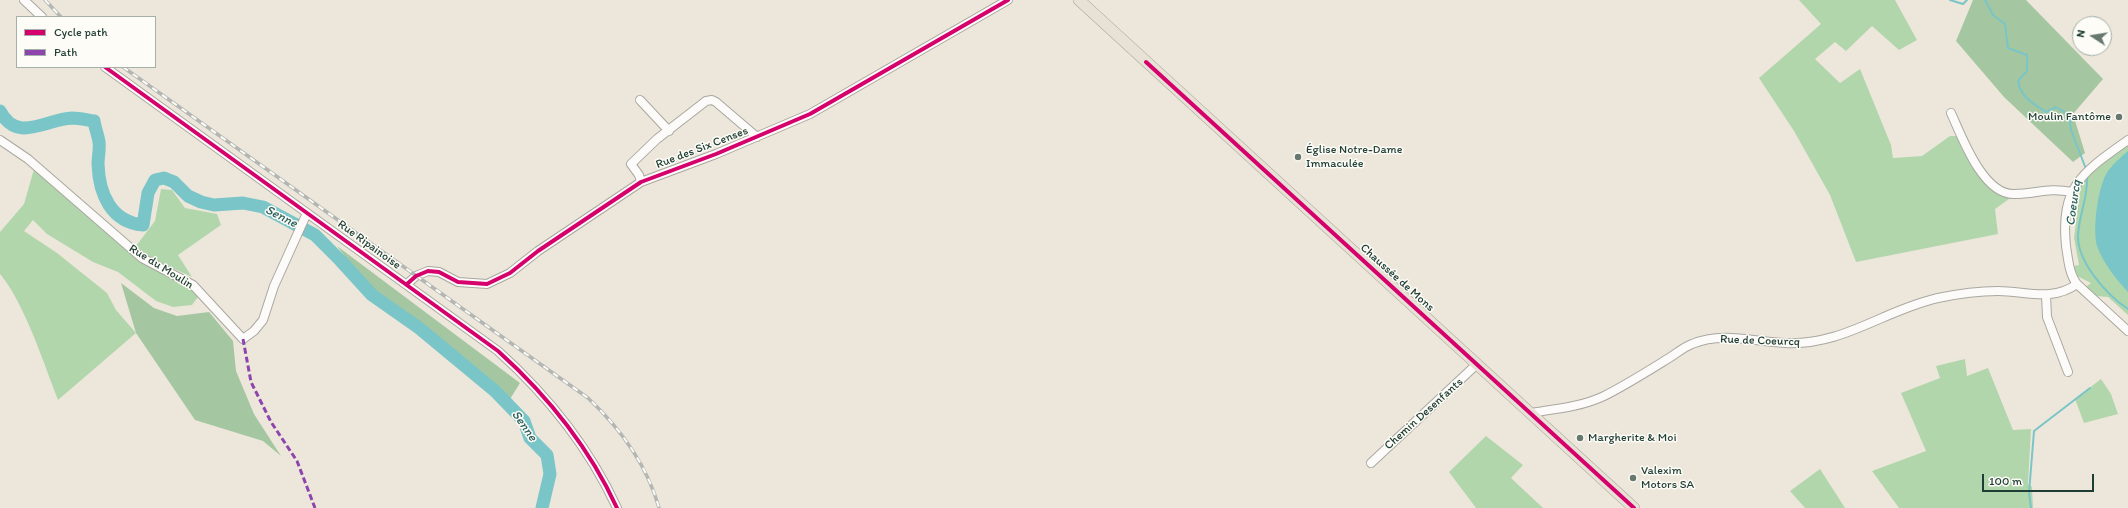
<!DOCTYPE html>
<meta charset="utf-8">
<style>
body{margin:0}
#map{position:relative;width:2128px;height:508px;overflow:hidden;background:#ede7db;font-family:Itim,sans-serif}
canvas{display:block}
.legend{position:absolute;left:16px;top:16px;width:140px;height:52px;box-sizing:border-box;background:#fdfcf7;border:1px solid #a4b0a9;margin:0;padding:5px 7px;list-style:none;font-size:12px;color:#1f3d34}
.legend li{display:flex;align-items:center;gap:8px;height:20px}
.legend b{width:20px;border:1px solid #a4b0a9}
.north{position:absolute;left:2072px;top:16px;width:40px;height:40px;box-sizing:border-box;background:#fdfcf7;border:1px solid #a4b0a9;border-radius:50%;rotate:282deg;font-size:11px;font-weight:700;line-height:16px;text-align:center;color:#1f3d34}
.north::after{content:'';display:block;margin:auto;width:14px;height:18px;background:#67786e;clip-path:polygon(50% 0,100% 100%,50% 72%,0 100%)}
.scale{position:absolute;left:1982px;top:474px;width:112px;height:18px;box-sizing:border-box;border:2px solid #1f3d34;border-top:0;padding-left:5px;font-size:12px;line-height:14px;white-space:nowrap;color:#1f3d34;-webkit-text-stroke:3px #fdfcf7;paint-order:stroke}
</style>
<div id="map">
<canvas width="2128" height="508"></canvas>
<ul class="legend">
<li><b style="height:5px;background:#d6006c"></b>Cycle path</li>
<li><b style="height:5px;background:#8e44ad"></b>Path</li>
</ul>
<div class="north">N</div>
<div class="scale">100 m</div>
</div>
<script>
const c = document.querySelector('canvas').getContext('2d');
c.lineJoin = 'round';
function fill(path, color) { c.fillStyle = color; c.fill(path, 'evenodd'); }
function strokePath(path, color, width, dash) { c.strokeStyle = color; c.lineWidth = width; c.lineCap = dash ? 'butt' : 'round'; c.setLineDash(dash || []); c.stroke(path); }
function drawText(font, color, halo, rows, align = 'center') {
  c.font = font + ' Itim,sans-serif'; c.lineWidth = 3; c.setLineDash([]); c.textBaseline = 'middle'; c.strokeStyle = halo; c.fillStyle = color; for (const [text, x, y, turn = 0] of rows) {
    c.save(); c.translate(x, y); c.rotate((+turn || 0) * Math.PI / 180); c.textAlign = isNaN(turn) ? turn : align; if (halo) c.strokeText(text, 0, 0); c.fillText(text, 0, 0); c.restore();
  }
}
fill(new Path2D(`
 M1799 0H1895L1917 40 1899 50 1872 26 1846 51 1835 42 1815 59 1840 83 1860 69 1891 145 1893 158 1922 156 1950 136H1957C1972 166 1978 183 2009 199L1995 209 1998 234 1856 262 1830 195 1794 131 1759 78 1821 24Z
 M2128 140V315L2108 297 2096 296 2086 287 2091 283 2077 276 2074 266 2079 265 2074 238 2082 174Z
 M34 169 100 225 192 288 198 297 192 305 173 307 156 301 118 272 93 262 47 234 33 220 24 231 57 253 107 293 116 310 136 333 58 400C44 364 24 302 0 274V232L24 204Z
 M161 189 172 190 185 208 217 214 221 225 178 255 192 277 144 255 136 246 155 221Z
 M1965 359 1967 376 1988 368 2013 430 2031 429 2028 484 2032 487 2033 508H1899L1872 471 1926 451 1901 393 1940 378 1936 366Z
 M2101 379 2111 394 2118 414 2084 423 2075 399Z
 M1486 436 1523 465 1511 478 1543 508H1476L1449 472Z
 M1820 469 1845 508H1805L1790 491Z`), '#b2d6ac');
fill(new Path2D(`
 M1973 0H2026L2103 79 2073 114 2085 153 2073 162 2004 97 1956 41Z
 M337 246 520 383 507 404 374 294Z
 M121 283 154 308 177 316 209 312 233 341 236 371 254 414 281 456 263 441 195 420 136 333Z`), '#a4c7a1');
fill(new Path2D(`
 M2128 151V292C2116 279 2103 263 2097 246 2092 229 2098 185 2108 171 2114 163 2121 157 2128 151Z`), '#79c5c8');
strokePath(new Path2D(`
 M1950 0 1963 4 1967 0
 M1985 0 1993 15 2005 24 2008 48 2027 55V71L2018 81C2021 98 2033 103 2046 112L2056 107 2069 115 2071 130 2086 169
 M2087 175C2089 196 2078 217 2078 237 2078 263 2108 296 2128 309
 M2031 508 2029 493 2034 431 2090 388`), '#79c5c8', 2);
strokePath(new Path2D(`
 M0 111C17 144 46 119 72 118 79 118 87 120 94 121 95 128 98 135 99 142 100 149 98 157 98 164 99 194 111 222 143 225L148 193 155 180 164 178 174 182 188 196 201 202 214 205 243 203 263 207 315 235 340 260 372 295 419 328 495 391 524 421 530 438 547 455 550 474 542 508`), '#79c5c8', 13);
const minor = new Path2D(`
 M24 0 42 17
 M105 67 498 351C548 396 589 447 617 508
 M640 100 669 131
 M1951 113C1962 137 1983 195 2014 194 2037 194 2047 187 2072 192
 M0 140 28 159 142 258 193 285 243 339 254 331 263 320 274 286 307 213
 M641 182 639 175 631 164 657 139 706 101 712 100 716 102 757 137
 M407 284 416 276 428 271 439 272 458 282 487 284 510 273 538 251 641 182 716 154 810 114 1008 0
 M2077 284 2128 331
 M2046 295 2047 317 2068 372
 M1530 413C1555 409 1581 407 1604 396 1626 385 1648 371 1669 358 1677 353 1684 347 1692 344 1723 331 1754 342 1785 343 1843 346 1884 310 1938 298 1957 294 1978 291 1998 291 2026 291 2052 302 2077 284 2069 274 2068 258 2066 246 2060 186 2083 172 2128 140
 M1371 463 1477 364`);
const major = new Path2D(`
 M1079 0 1634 508`);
strokePath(minor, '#a8a8a0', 10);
strokePath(major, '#a8a8a0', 12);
strokePath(minor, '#fcfbfa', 8);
strokePath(major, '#e8e2d6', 11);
const rail = new Path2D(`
 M45 0 61 17
 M123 67 588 398C621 429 647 465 659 508`);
strokePath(rail, '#b3b6b3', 3.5);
strokePath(rail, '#fdfcf7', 2, [6]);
strokePath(new Path2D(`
 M243 339 251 382 271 422 297 461 315 508`), '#8e44ad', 3, [6, 3]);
strokePath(new Path2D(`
 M1146 62 1634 508
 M105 67 498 351C548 396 589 447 617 508
 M407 284 416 276 428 271 439 272 458 282 487 284 510 273 538 251 641 182 716 154 810 114 1008 0`), '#d6006c', 4);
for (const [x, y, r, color] of [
 [2119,117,4,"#67786e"],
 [1298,157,4,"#67786e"],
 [1580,438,4,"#67786e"],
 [1633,478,4,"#67786e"]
]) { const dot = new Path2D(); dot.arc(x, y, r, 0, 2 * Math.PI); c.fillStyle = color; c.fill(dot); strokePath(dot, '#fdfcf7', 1.5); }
drawText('12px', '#1f3d34', '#fdfcf7', [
 ["Moulin Fantôme",2111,117,"right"],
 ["Église Notre-Dame",1306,150],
 ["Immaculée",1306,164],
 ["Margherite & Moi",1588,438],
 ["Valexim",1641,471],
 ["Motors SA",1641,485]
], 'left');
drawText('12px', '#1f3d34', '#fdfcf7', [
 ["Rue des Six Censes",702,148,-21],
 ["Rue Ripainoise",369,245,36],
 ["Rue du Moulin",161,267,32],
 ["Chaussée de Mons",1397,278,42],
 ["Rue de Coeurcq",1760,341,2],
 ["Chemin Desenfants",1424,414,-42]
]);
drawText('italic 13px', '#2b615e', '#fdfcf7', [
 ["Coeurcq",2074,203,-82],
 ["Senne",281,217,27],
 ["Senne",524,426,55]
]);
</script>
